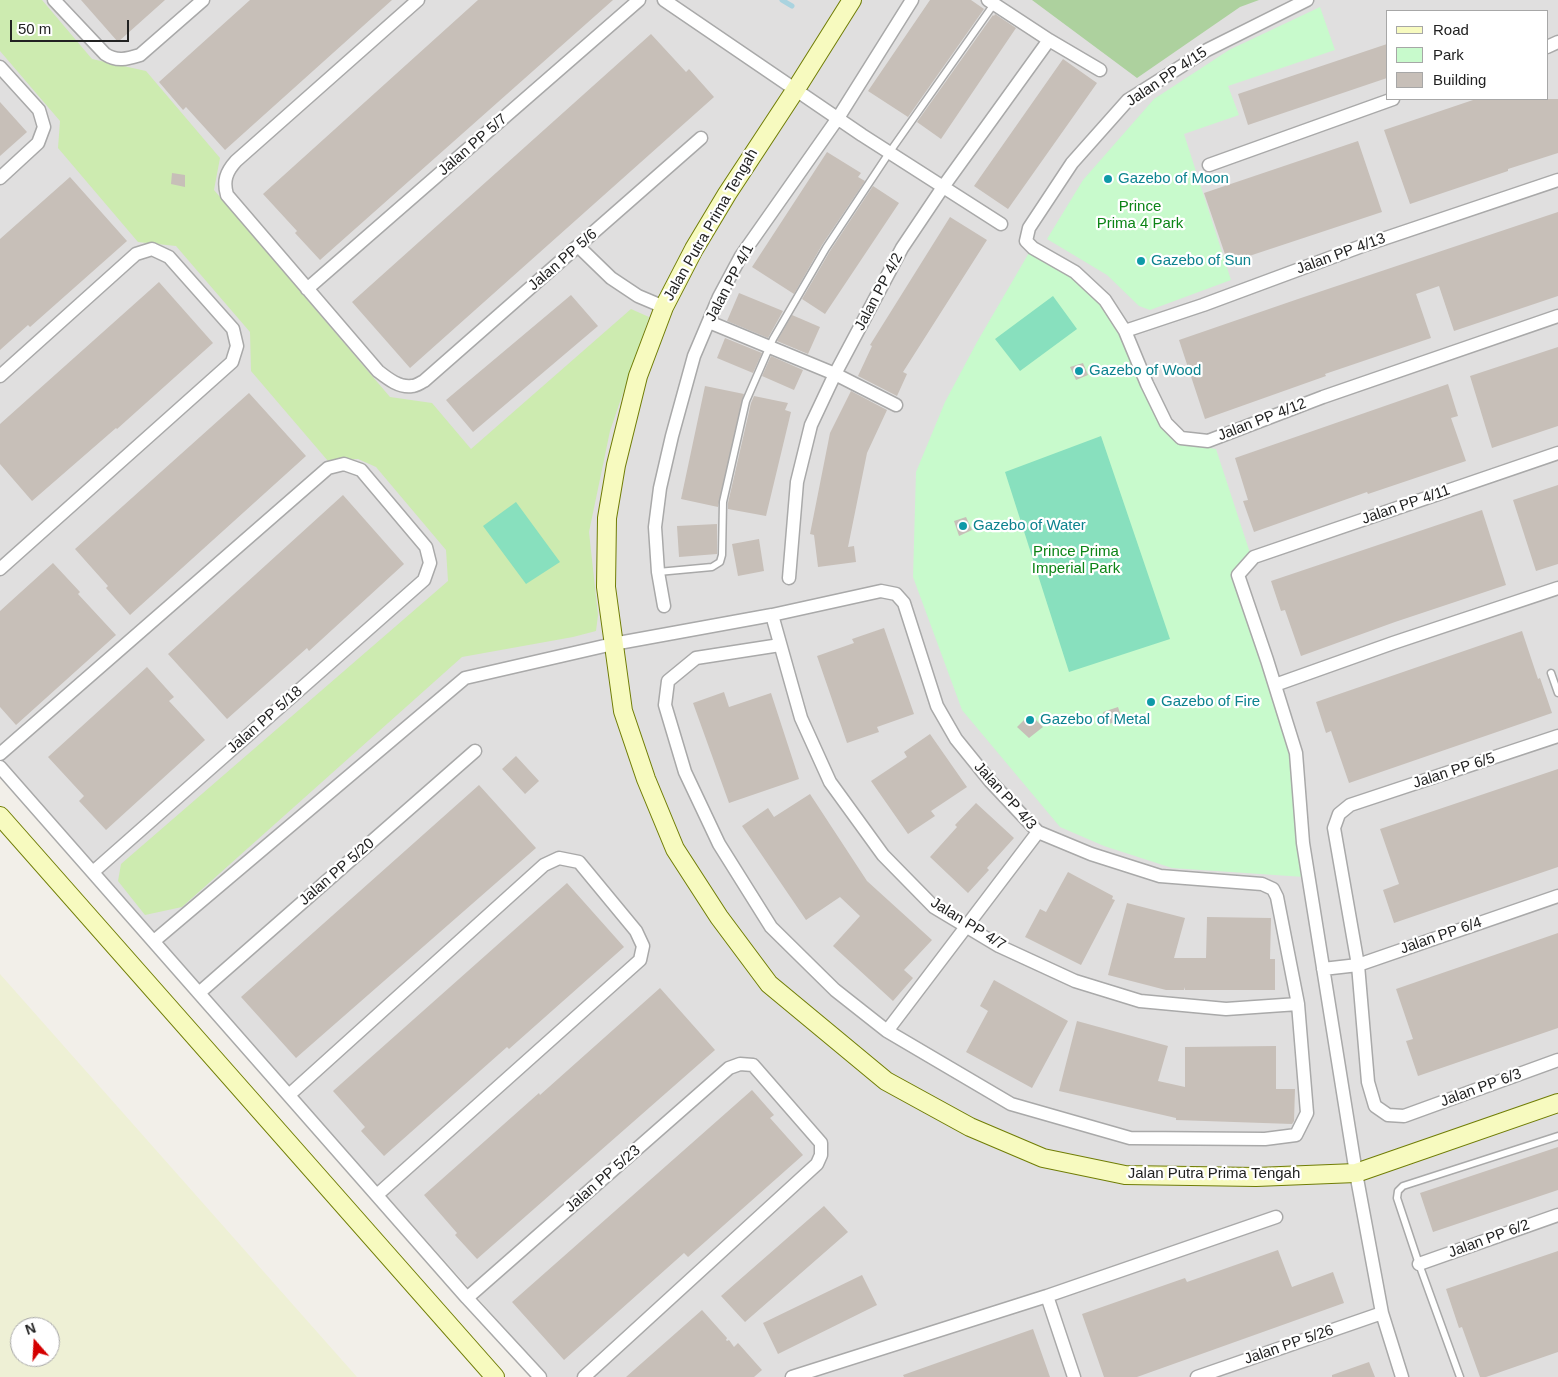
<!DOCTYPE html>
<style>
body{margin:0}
#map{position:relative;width:1558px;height:1377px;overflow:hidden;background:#f2efe9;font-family:Arial,sans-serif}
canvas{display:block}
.legend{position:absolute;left:1386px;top:10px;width:162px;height:90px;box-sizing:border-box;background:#fff;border:1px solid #a7a7a7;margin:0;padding:6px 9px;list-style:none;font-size:15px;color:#222}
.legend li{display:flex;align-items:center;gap:10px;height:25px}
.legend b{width:25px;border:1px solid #a7a7a7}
.north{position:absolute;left:10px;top:1317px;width:50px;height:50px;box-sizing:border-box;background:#fff;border:1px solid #a7a7a7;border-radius:50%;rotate:341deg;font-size:14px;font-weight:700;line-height:20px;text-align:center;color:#222}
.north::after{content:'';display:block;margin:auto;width:18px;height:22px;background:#d40000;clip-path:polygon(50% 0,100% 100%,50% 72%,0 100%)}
.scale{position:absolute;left:10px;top:20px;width:119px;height:22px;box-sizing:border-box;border:2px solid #222;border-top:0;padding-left:6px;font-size:15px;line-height:18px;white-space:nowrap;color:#222;-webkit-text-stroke:4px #fff;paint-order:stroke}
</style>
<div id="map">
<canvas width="1558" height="1377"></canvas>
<ul class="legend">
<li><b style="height:6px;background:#f7fabf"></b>Road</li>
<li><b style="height:14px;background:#c8facc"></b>Park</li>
<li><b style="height:14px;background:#c7bfb8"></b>Building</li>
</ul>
<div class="north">N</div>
<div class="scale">50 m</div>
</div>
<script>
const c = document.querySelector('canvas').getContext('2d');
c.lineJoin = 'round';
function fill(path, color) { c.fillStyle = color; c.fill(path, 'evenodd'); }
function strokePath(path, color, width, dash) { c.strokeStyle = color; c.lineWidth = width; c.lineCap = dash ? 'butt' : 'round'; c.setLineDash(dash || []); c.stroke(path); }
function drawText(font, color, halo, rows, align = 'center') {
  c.font = font + ' Arial,sans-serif'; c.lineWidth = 4.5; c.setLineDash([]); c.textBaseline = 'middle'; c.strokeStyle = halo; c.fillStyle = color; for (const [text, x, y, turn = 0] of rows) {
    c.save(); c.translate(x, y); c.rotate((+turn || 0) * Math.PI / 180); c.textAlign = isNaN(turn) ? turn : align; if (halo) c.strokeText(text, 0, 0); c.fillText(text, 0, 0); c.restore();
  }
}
fill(new Path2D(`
 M0 0H1558V1377H548L0 761ZM1387 11H1547V99H1387Z`), '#e0dfdf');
fill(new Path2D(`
 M0 974 357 1377H0ZM20 1327H50V1357H20Z`), '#eef0d5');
fill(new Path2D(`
 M0 0H42L92 59 146 71 220 158 214 190 390 397 432 403 471 449 631 309 649 317 610 431 589 532 598 615 596 631 573 637 462 657 182 907 145 915 118 881 121 864 448 581 446 550 376 467 358 459 328 461 251 371 250 332 176 246 138 242 58 148 60 121 0 51Z`), '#cdebb0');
fill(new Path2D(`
 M1032 0H1259L1240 7 1137 78Z`), '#add19e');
fill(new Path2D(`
 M1320 7 1335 50 1228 86 1239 115 1184 134 1231 280 1150 310 1139 306 1107 275 1047 239 1083 180 1154 99 1229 50Z
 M1030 251 1072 274 1102 300 1183 444 1216 449 1251 556 1233 582 1295 763 1304 877 1172 868 1104 846 1060 827 962 710 913 577 916 472 945 402 977 342Z`), '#c8facc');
fill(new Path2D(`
 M1053 296 1077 329 1020 371 995 339Z
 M1101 436 1170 639 1069 672 1005 472Z
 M516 502 560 562 526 584 483 526Z`), '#88e0be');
strokePath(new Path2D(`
 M782 0 792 6`), '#aad3df', 5);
fill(new Path2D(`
 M81 0H165L118 42Z
 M250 0H392L225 150 186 107 183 110 159 82Z
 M478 0H613L320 260 295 233 297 231 263 194Z
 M930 0H971L984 9 908 117 868 91Z
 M995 14 1016 28 941 139 917 122 993 15 994 16Z
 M651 34 686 72 689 69 714 97 410 368 352 302Z
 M1387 44V78L1248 125 1238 94Z
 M1063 59 1097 83 1008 209 974 186Z
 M1476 99H1558V153L1508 169V171L1410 204 1384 130Z
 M0 102 27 132 0 156Z
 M1358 141 1382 212 1228 263 1204 193Z
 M827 152 861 173 858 177 865 181 822 245 794 294 752 267Z
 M172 173 185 175V187L171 184Z
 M70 177 127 241 30 327 28 325 0 350V239Z
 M873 186 899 203 825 314 802 299 830 251Z
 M1558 212V296L1454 331 1439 286 1416 294 1431 338 1325 374 1326 376 1205 419 1179 340 1298 299Z
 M950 217 987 240 903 372 907 374 897 396 858 376 872 346 870 345Z
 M159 282 213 343 117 429 116 428 32 501 0 464V424Z
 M739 293 783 311 768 338 727 321Z
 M571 295 598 326 473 432 446 400Z
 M792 315 820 327 808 354 777 341Z
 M725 338 762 353 753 373 717 358Z
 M1558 347V426L1492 448 1470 376Z
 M771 356 803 370 794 390 762 376Z
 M1083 363 1088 375 1076 380 1070 367Z
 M1448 384 1458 416 1451 418 1466 461 1368 494 1367 492 1254 532 1243 501 1248 500 1235 458Z
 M705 386 744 394 718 507 681 499Z
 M851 391 887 410 867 453 848 547 854 546 856 562 818 567 814 535 810 534 830 433Z
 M249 393 306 456 130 615 106 588 108 586 75 549Z
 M754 396 788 403 785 410 791 412 766 516 728 509V503L751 403Z
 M1558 485V564L1536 571 1513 500Z
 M343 495 404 564 309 651 307 648 227 719 168 654Z
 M1482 510 1506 585 1395 622 1301 656 1285 610 1281 611 1271 581Z
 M966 517 972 530 959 536 954 521Z
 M717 524V554L679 557 677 526Z
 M759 539 764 571 738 576 732 544Z
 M53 563 80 592 78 594 116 635 16 725 0 707V611Z
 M884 628 914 714 877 727 879 732 847 743 817 656 854 643 852 639Z
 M1522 631 1538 679 1540 678 1552 713 1349 783 1331 731 1326 733 1316 702Z
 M147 667 174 697 169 701 205 740 106 830 79 801 84 796 48 757Z
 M724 692 729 707 771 693 799 779 729 803 693 703Z
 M1118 707 1122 719 1107 725 1103 712Z
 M1030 714 1043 727 1029 738 1017 727Z
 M930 734 967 787 931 811 935 816 908 834 871 781 907 757 904 752Z
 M516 756 539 781 525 794 502 769Z
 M1558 769V867L1394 923 1383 890 1399 884 1380 829Z
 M479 785 536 848 296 1058 241 997Z
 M810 794 867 881 932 940 904 970 913 978 893 1001 833 946 860 916 840 897 806 920 742 826 768 808 774 817Z
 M976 803 1014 838 987 868 989 870 968 893 930 857 957 827 955 825Z
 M1068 872 1113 896 1112 899 1115 900 1081 965 1025 937 1040 909 1046 912Z
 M567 883 624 947 509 1049 507 1047 384 1156 361 1131 365 1127 333 1091Z
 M1127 903 1185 918 1174 958H1206L1207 917 1271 918 1270 959H1275V990H1185V987L1184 990H1166L1108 975Z
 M1558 933V1028L1418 1076 1406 1041 1413 1039 1396 989Z
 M994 980 1068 1021 1032 1088 966 1052 988 1011 980 1006Z
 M660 988 715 1050 477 1259 455 1235 457 1233 424 1195 539 1093 540 1095Z
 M1077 1021 1168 1046 1158 1081 1185 1087V1047L1276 1046V1089H1295L1294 1121 1292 1124 1176 1120V1118L1059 1091Z
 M752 1090 774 1115 770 1118 803 1155 688 1257 684 1253 564 1360 512 1302Z
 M1558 1147V1190L1433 1232 1420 1193Z
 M824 1206 848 1232 745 1322 721 1296Z
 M1278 1250 1292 1287 1333 1272 1344 1303 1137 1377H1104L1082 1314 1185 1278 1187 1282Z
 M1558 1251V1352L1486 1377H1480L1462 1327 1459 1328 1446 1289Z
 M862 1275 877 1305 778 1354 763 1323Z
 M702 1310 727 1338 726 1340 727 1341 729 1340 734 1347 738 1343 762 1370 754 1377H626Z
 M1033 1329 1050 1377H904L903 1375Z
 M1369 1362 1375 1377H1332V1375Z`), '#c7bfb8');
const lane = new Path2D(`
 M658 572 712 567 720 562 722 555 723 502 746 401 773 339 826 248 889 153 994 4
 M1551 673 1558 693
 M1460 1377 1419 1264 1397 1198 1398 1191 1403 1186 1558 1136`);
const street = new Path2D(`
 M54 0 105 54C117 62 127 59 140 55L203 0
 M418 0 236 161C226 172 223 181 227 195L378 371C387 378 399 388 412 386 416 386 420 383 424 381L701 138
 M664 0 862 135 1001 224
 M988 0 1049 40 1100 70
 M1307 0 1207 50 1128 100 1072 163 1029 228 1026 241 1033 248 1075 272 1105 300 1125 331 1147 384 1166 423 1181 438 1208 441 1323 397 1558 316
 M1547 47 1558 42
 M0 67 39 110 44 127 38 143 0 178
 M1209 165 1393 99
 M578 246 611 278 638 296 664 307
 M307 289 639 0
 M709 322 835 374 896 405
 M1125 331 1203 305 1362 246 1558 180
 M0 376 136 254 152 249 169 257 233 329 237 346 232 362 0 569
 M789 578 797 482 811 425 835 374 902 248 943 187 1049 40
 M664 606 658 572 655 527 660 488 672 436 694 356 719 297 741 256 838 118 912 0
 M772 615 801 718 830 782 883 855 934 907 999 946 1075 981 1140 1001 1226 1009 1298 1004
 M1275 685 1393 643 1558 588
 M1558 736 1350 805 1339 814 1334 828 1358 965 1368 1082 1375 1106 1388 1115 1404 1116 1558 1060
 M0 754 328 468 344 464 361 470 426 547 430 563 424 580 93 872
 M0 767 467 1298 540 1377
 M154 941 465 678 613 644 772 615 881 591 896 594 904 603 937 706 956 739 990 781 1038 832 1091 854 1160 876 1262 884 1273 889 1277 897 1298 1004 1307 1113 1296 1135 1265 1139 1130 1138 1011 1104 887 1031 835 990 771 927 719 844 685 772 665 705 668 681 696 658 780 645
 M1323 969 1358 965 1558 896
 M199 993 475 751
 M887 1031 1038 832
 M289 1095 544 865 559 858 579 862 636 931 643 946 640 960 377 1195
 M1419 1264 1558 1215
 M1047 1296 1074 1377
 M467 1298 729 1068 740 1064 753 1065 821 1143V1155L817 1164 584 1377
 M792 1377 1047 1296 1276 1217
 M1197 1377 1382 1313
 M1402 1377 1382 1313 1356 1173 1303 843 1296 753 1267 660 1238 575 1254 557 1558 453`);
const secondary = new Path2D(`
 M852 0 796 89 727 194 694 249 664 307 638 376 616 465 607 518 606 587 623 711 646 779 675 849 719 917 769 984 886 1081 970 1127 1043 1158 1125 1175 1256 1177 1356 1173 1558 1103
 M0 816 495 1377`);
strokePath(lane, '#a9a9a9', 9);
strokePath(street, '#a9a9a9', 15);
strokePath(secondary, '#707d05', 20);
strokePath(lane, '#fff', 6);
strokePath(street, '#fff', 12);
strokePath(secondary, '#f7fabf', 18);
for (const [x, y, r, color] of [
 [1108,179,5,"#0f9aa8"],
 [1141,261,5,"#0f9aa8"],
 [1079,371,5,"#0f9aa8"],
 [963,526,5,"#0f9aa8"],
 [1151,702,5,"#0f9aa8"],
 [1030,720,5,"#0f9aa8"]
]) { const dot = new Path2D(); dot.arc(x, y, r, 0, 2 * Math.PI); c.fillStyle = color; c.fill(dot); strokePath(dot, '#fff', 2); }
drawText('15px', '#222', '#fff', [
 ["Jalan PP 4/15",1167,77,-34],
 ["Jalan PP 5/7",473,145,-41],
 ["Jalan Putra Prima Tengah",711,225,-60],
 ["Jalan PP 4/13",1341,254,-20],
 ["Jalan PP 5/6",563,260,-41],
 ["Jalan PP 4/1",730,283,-62],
 ["Jalan PP 4/2",879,292,-62],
 ["Jalan PP 4/12",1262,420,-21],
 ["Jalan PP 4/11",1406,505,-19],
 ["Jalan PP 5/18",265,720,-41],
 ["Jalan PP 6/5",1454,771,-18],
 ["Jalan PP 4/3",1005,796,48],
 ["Jalan PP 5/20",337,872,-41],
 ["Jalan PP 4/7",968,924,32],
 ["Jalan PP 6/4",1441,936,-19],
 ["Jalan PP 6/3",1481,1088,-20],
 ["Jalan Putra Prima Tengah",1214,1174],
 ["Jalan PP 5/23",603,1179,-41],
 ["Jalan PP 6/2",1489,1239,-20],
 ["Jalan PP 5/26",1289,1345,-19]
]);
drawText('15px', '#0d838f', '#fff', [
 ["Gazebo of Moon",1118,179],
 ["Gazebo of Sun",1151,261],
 ["Gazebo of Wood",1089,371],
 ["Gazebo of Water",973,526],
 ["Gazebo of Fire",1161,702],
 ["Gazebo of Metal",1040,720]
], 'left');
drawText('15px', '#0c8416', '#fff', [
 ["Prince",1140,207],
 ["Prima 4 Park",1140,224],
 ["Prince Prima",1076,552],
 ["Imperial Park",1076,569]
]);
</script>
